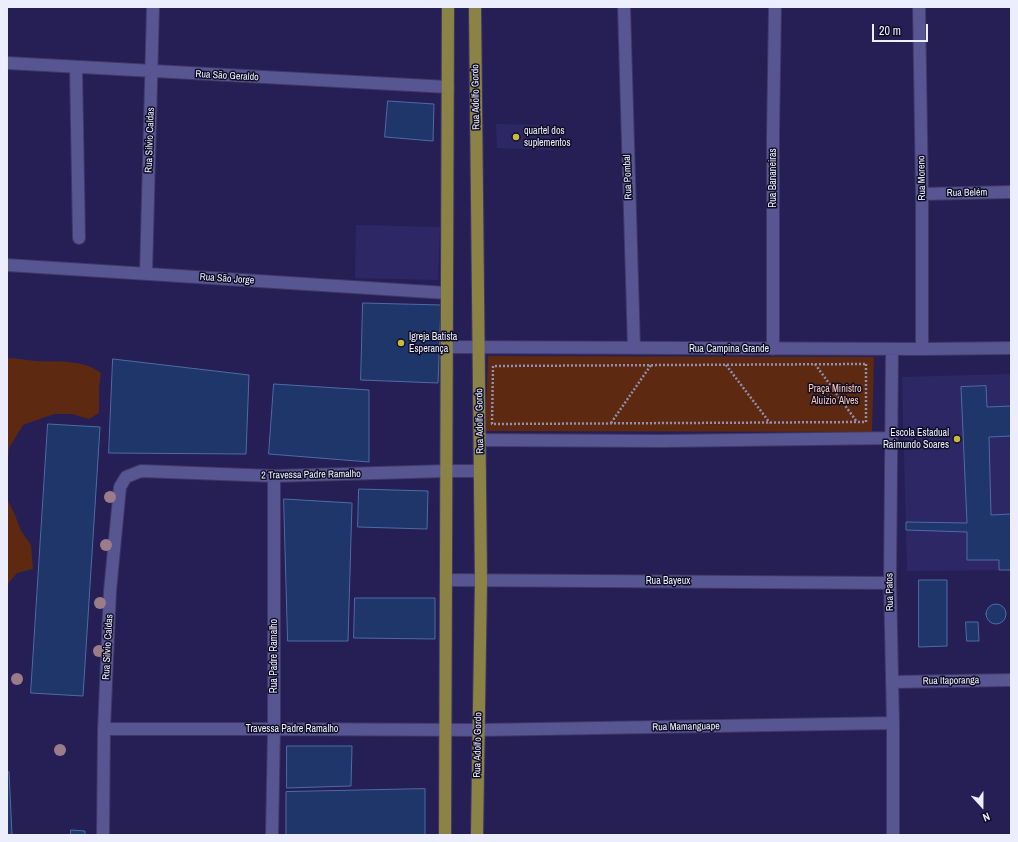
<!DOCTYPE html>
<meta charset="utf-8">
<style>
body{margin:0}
#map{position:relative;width:1018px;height:842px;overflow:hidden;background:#261f56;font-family:"Archivo Narrow",sans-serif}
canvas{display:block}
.frame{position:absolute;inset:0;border:8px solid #edeefd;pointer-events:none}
.north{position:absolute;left:962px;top:786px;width:40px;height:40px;-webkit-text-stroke:3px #100e26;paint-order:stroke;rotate:159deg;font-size:11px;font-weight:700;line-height:16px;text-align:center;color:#edeefd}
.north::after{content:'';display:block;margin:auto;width:14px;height:18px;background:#edeefd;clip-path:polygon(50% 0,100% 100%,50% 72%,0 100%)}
.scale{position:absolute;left:872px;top:24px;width:56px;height:18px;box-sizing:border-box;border:2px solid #edeefd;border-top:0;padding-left:5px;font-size:12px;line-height:14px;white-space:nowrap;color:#edeefd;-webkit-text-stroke:3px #100e26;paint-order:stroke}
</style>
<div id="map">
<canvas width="1018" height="842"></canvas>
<div class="frame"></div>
<div class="north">N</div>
<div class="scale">20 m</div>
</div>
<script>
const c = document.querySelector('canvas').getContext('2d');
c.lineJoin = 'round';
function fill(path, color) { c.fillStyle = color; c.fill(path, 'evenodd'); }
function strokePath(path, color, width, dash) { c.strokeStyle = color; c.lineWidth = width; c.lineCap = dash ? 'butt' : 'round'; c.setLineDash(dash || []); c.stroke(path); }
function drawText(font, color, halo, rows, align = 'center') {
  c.font = font + ' "Archivo Narrow",sans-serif'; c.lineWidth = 3; c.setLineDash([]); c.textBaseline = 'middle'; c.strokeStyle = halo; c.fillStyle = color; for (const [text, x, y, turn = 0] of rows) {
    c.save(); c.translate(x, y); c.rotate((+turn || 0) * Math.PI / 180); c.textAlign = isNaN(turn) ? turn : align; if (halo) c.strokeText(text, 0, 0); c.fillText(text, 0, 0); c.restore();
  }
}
fill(new Path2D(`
 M496 124 550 125 551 150 497 148Z
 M356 225 440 227 438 280 355 278Z
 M1011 374V570L907 571 902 377Z`), '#2e2766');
fill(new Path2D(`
 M488 356 874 357 872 432 486 431V412Z
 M7 358C16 358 26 360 35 361 57 362 83 359 101 373L99 387V413L89 419 72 414H54L23 425 9 448 7 467Z
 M7 499 15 515 21 531 31 545 33 569 17 573 7 585Z`), '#5d2910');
const building = new Path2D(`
 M388 101 434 104 433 141 385 137Z
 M363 303 441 305 438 383 361 380Z
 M113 359 249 375 246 454 109 453Z
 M274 384 369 390V462L269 454Z
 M986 386 987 407 1011 406V436L989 437 991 515 1011 514V570H999V560H967V532L906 530V522L967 523 961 387Z
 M48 424 100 427 83 696 31 693Z
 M359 489 428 491 427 529 358 527Z
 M284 499 352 503 348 641H288Z
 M919 580H947V646L919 647Z
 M355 598H435V639L354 638Z
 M986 614a10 10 0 1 1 20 0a10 10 0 1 1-20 0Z
 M966 622H978L979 641H967Z
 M287 746H352L351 786 287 788Z
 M9 772 12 835H7V773Z
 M425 789V835H286V792Z
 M71 830 85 831V835H71Z`);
fill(building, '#1f366b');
strokePath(building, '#4f6ba4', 1);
const minor = new Path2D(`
 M624 7 634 348
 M919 7 922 194V349
 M7 63 448 87
 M76 68 79 238
 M922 194 1011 192
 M7 265 447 293
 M146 274 153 7
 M447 347 922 349 1011 348
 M773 349V136L775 7
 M892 349 890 583 893 723V835
 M480 440 662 441 891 438
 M446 580 890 583
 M892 682 1011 680
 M104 729H274L479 730 893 723
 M103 835 104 729 110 591 120 487 126 477 141 471 274 476 446 471H480
 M272 835 274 729V476`);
const major = new Path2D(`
 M475 7 481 581 477 835
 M445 835 448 7`);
strokePath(minor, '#413765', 14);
strokePath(major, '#413765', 14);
strokePath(new Path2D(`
 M815 364 857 422
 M866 364V422L492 424 493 366Z
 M726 365 770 423
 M611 423 651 365`), '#928fb0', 2.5, [2, 2]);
strokePath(minor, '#575592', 12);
strokePath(major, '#8b8345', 12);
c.fillStyle = '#9c7c89';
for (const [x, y] of [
 [110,497],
 [106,545],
 [100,603],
 [99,651],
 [17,679],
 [60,750]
]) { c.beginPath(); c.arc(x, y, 6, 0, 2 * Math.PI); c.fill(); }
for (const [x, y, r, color] of [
 [516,137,4,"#c7bb3c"],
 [401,343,4,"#c7bb3c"],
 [957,439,4,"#c7bb3c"]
]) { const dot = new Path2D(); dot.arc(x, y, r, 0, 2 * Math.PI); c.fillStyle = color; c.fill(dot); strokePath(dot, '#100e26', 1.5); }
drawText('10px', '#edeefd', '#100e26', [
 ["Rua São Geraldo",227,76,3],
 ["Rua Adolfo Gordo",476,97,-91],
 ["Rua Silvio Caldas",150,140,-88],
 ["Rua Pombal",628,177,-92],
 ["Rua Bananeiras",773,178,-90],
 ["Rua Moreno",922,178,-91],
 ["Rua Belém",967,193,-1],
 ["Rua São Jorge",227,279,4],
 ["Rua Campina Grande",729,349],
 ["Rua Adolfo Gordo",480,421,-91],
 ["2 Travessa Padre Ramalho",311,475,-1],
 ["Rua Bayeux",668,581],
 ["Rua Patos",890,592,-91],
 ["Rua Silvio Caldas",108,647,-87],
 ["Rua Padre Ramalho",274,656,-90],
 ["Rua Itaporanga",951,681,-1],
 ["Rua Mamanguape",686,727,-1],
 ["Travessa Padre Ramalho",292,729],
 ["Rua Adolfo Gordo",478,745,-89]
]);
drawText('10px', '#edeefd', '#100e26', [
 ["quartel dos",524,131],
 ["suplementos",524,143],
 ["Igreja Batista",409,337],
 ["Esperança",409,349],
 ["Escola Estadual",949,433,"right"],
 ["Raimundo Soares",949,445,"right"]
], 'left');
drawText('10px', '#fcc9b3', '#100e26', [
 ["Praça Ministro",835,389],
 ["Aluízio Alves",835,401]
]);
</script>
